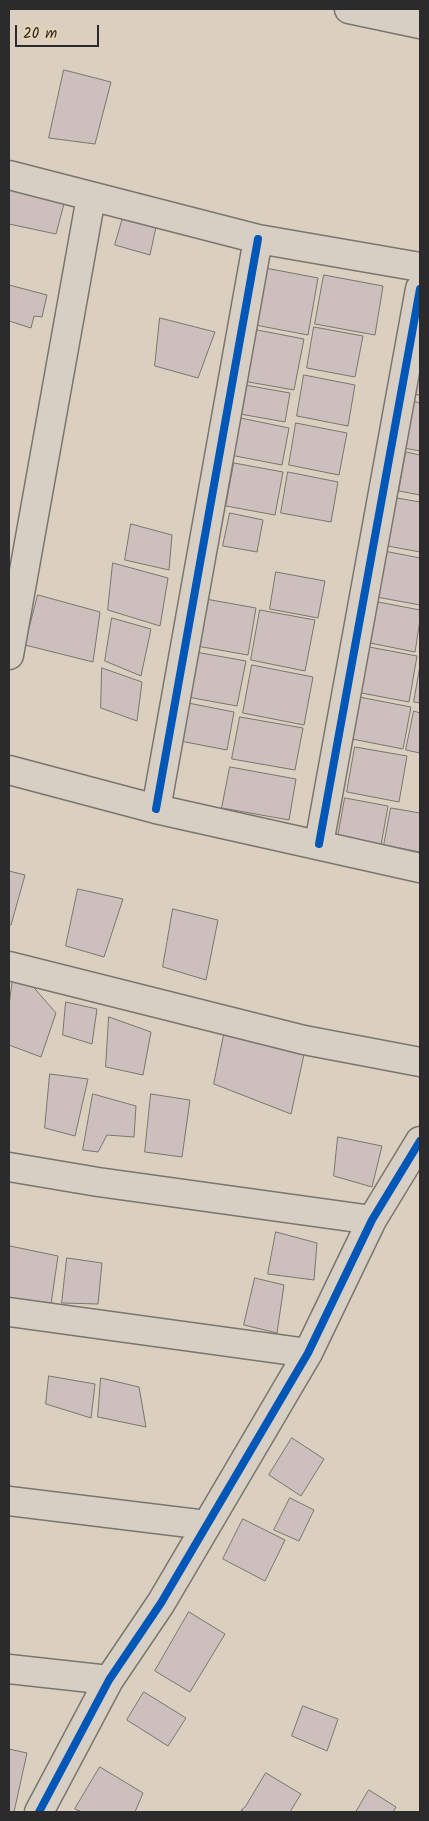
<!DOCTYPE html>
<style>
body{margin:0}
#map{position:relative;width:429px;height:1821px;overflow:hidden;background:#dbd0bf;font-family:Kalam,sans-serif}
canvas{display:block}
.frame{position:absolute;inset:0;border:10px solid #2b2b2b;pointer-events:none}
.scale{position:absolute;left:15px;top:25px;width:84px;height:22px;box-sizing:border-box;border:2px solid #2b2b2b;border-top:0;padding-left:6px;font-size:15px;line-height:18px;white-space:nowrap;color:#2b2b2b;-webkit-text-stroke:4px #e8d4b2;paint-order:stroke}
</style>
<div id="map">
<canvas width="429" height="1821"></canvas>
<div class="frame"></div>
<div class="scale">20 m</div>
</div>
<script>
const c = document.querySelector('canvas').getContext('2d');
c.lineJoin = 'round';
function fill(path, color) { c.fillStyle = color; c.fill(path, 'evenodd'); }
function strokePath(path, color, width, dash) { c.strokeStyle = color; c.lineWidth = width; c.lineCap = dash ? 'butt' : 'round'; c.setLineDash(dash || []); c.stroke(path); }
const building = new Path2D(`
 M64 70 111 82 95 144 49 138Z
 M9 181 65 200 56 234 9 224Z
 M124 214 157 222 150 255 115 245Z
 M260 267 318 278 308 335 250 324Z
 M324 275 383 286 375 335 315 324Z
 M9 285 47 295 42 317 34 316 31 328 9 321Z
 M160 318 215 332 198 378 155 366Z
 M314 327 363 336 355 377 307 368Z
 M252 329 304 339 294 390 243 381Z
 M420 348V395L411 394Z
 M304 375 355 385 348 426 297 416Z
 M245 385 290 393 285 422 240 414Z
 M413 401 420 403V451L404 448Z
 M231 416 289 428 282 465 225 454Z
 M296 423 347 433 339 475 289 465Z
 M406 452 420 455V495L399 491Z
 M234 463 283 472 275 515 226 506Z
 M288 472 338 482 331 522 281 513Z
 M391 497 420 502V552L382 545Z
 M230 513 263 520 257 552 223 546Z
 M131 524 172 535 169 570 125 560Z
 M379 550 420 558V605L371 596Z
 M113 563 168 578 160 626 108 610Z
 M276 572 325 581 318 618 270 609Z
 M38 595 100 612 93 662 25 645Z
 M200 598 256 608 248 655 191 645Z
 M373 601 420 610V620L415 652 365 642Z
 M260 610 315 620 305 671 251 660Z
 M112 618 151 629 141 676 105 661Z
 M364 646 417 656 409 702 356 692Z
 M190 651 246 661 237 706 182 696Z
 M252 665 313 677 304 725 243 713Z
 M420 666V703L414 702Z
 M102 668 142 682 137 721 101 708Z
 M359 697 411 707 403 749 352 739Z
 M183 702 234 712 227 750 175 740Z
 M414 711 420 713V753L406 750Z
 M240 717 303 728 295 770 232 759Z
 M355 747 407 756 399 802 347 792Z
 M230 767 296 779 289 820 222 808Z
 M345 798 388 806 380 851 337 842Z
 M391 808 420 813V852L384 845Z
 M9 871 25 875 11 925 9 924Z
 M78 889 123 899 104 957 66 946Z
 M173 909 218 920 206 980 163 967Z
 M13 978 29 982 56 1013 41 1057 9 1045V1006Z
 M66 1002 97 1009 92 1044 63 1035Z
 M109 1017 151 1032 143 1075 106 1067Z
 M225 1030 305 1050 291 1114 214 1084Z
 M50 1074 88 1079 75 1136 45 1128Z
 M93 1094 136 1106 134 1137 107 1135 98 1152 83 1150Z
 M151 1094 190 1100 182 1157 145 1152Z
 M338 1137 382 1146 372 1187 334 1176Z
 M276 1232 317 1243 314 1280 268 1274Z
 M10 1246 58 1256 50 1311 9 1302Z
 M67 1258 102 1263 98 1304 62 1303Z
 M255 1278 284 1285 277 1333 244 1325Z
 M49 1376 95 1384 91 1418 46 1404Z
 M101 1378 139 1387 146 1427 98 1417Z
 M292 1438 324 1459 301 1496 269 1475Z
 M290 1498 314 1510 299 1541 274 1530Z
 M243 1519 285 1540 265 1581 223 1559Z
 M189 1612 225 1634 190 1692 155 1671Z
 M144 1692 186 1718 168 1746 127 1720Z
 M303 1706 338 1719 327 1751 292 1736Z
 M9 1749 27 1753 14 1812H9Z
 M100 1767 143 1793 135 1812H82L75 1809Z
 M266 1773 301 1794 290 1812H245L241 1810 245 1807Z
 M369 1790 396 1807 393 1812H356Z`);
fill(building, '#cdbfbd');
strokePath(building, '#7a756e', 1);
const minor = new Path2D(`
 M9 175 258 239 420 267
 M9 655 91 197
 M9 770 156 809 420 868
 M156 809 258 239
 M319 844 420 289
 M9 966 304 1040 420 1062
 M9 1167 98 1182 372 1220
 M9 1312 308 1353
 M9 1501 206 1525
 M9 1669 109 1680
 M39 1812 109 1680 161 1603 308 1353 372 1220 420 1141`);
const primary = new Path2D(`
 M349 9 420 24`);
strokePath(minor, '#7a756e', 31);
strokePath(primary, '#7a756e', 31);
strokePath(minor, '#d7cfc3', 28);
strokePath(primary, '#d7cfc3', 28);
strokePath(new Path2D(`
 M156 809 258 239
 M319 844 420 289
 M39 1812 109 1680 161 1603 308 1353 372 1220 420 1141`), '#0057b8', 8);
</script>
